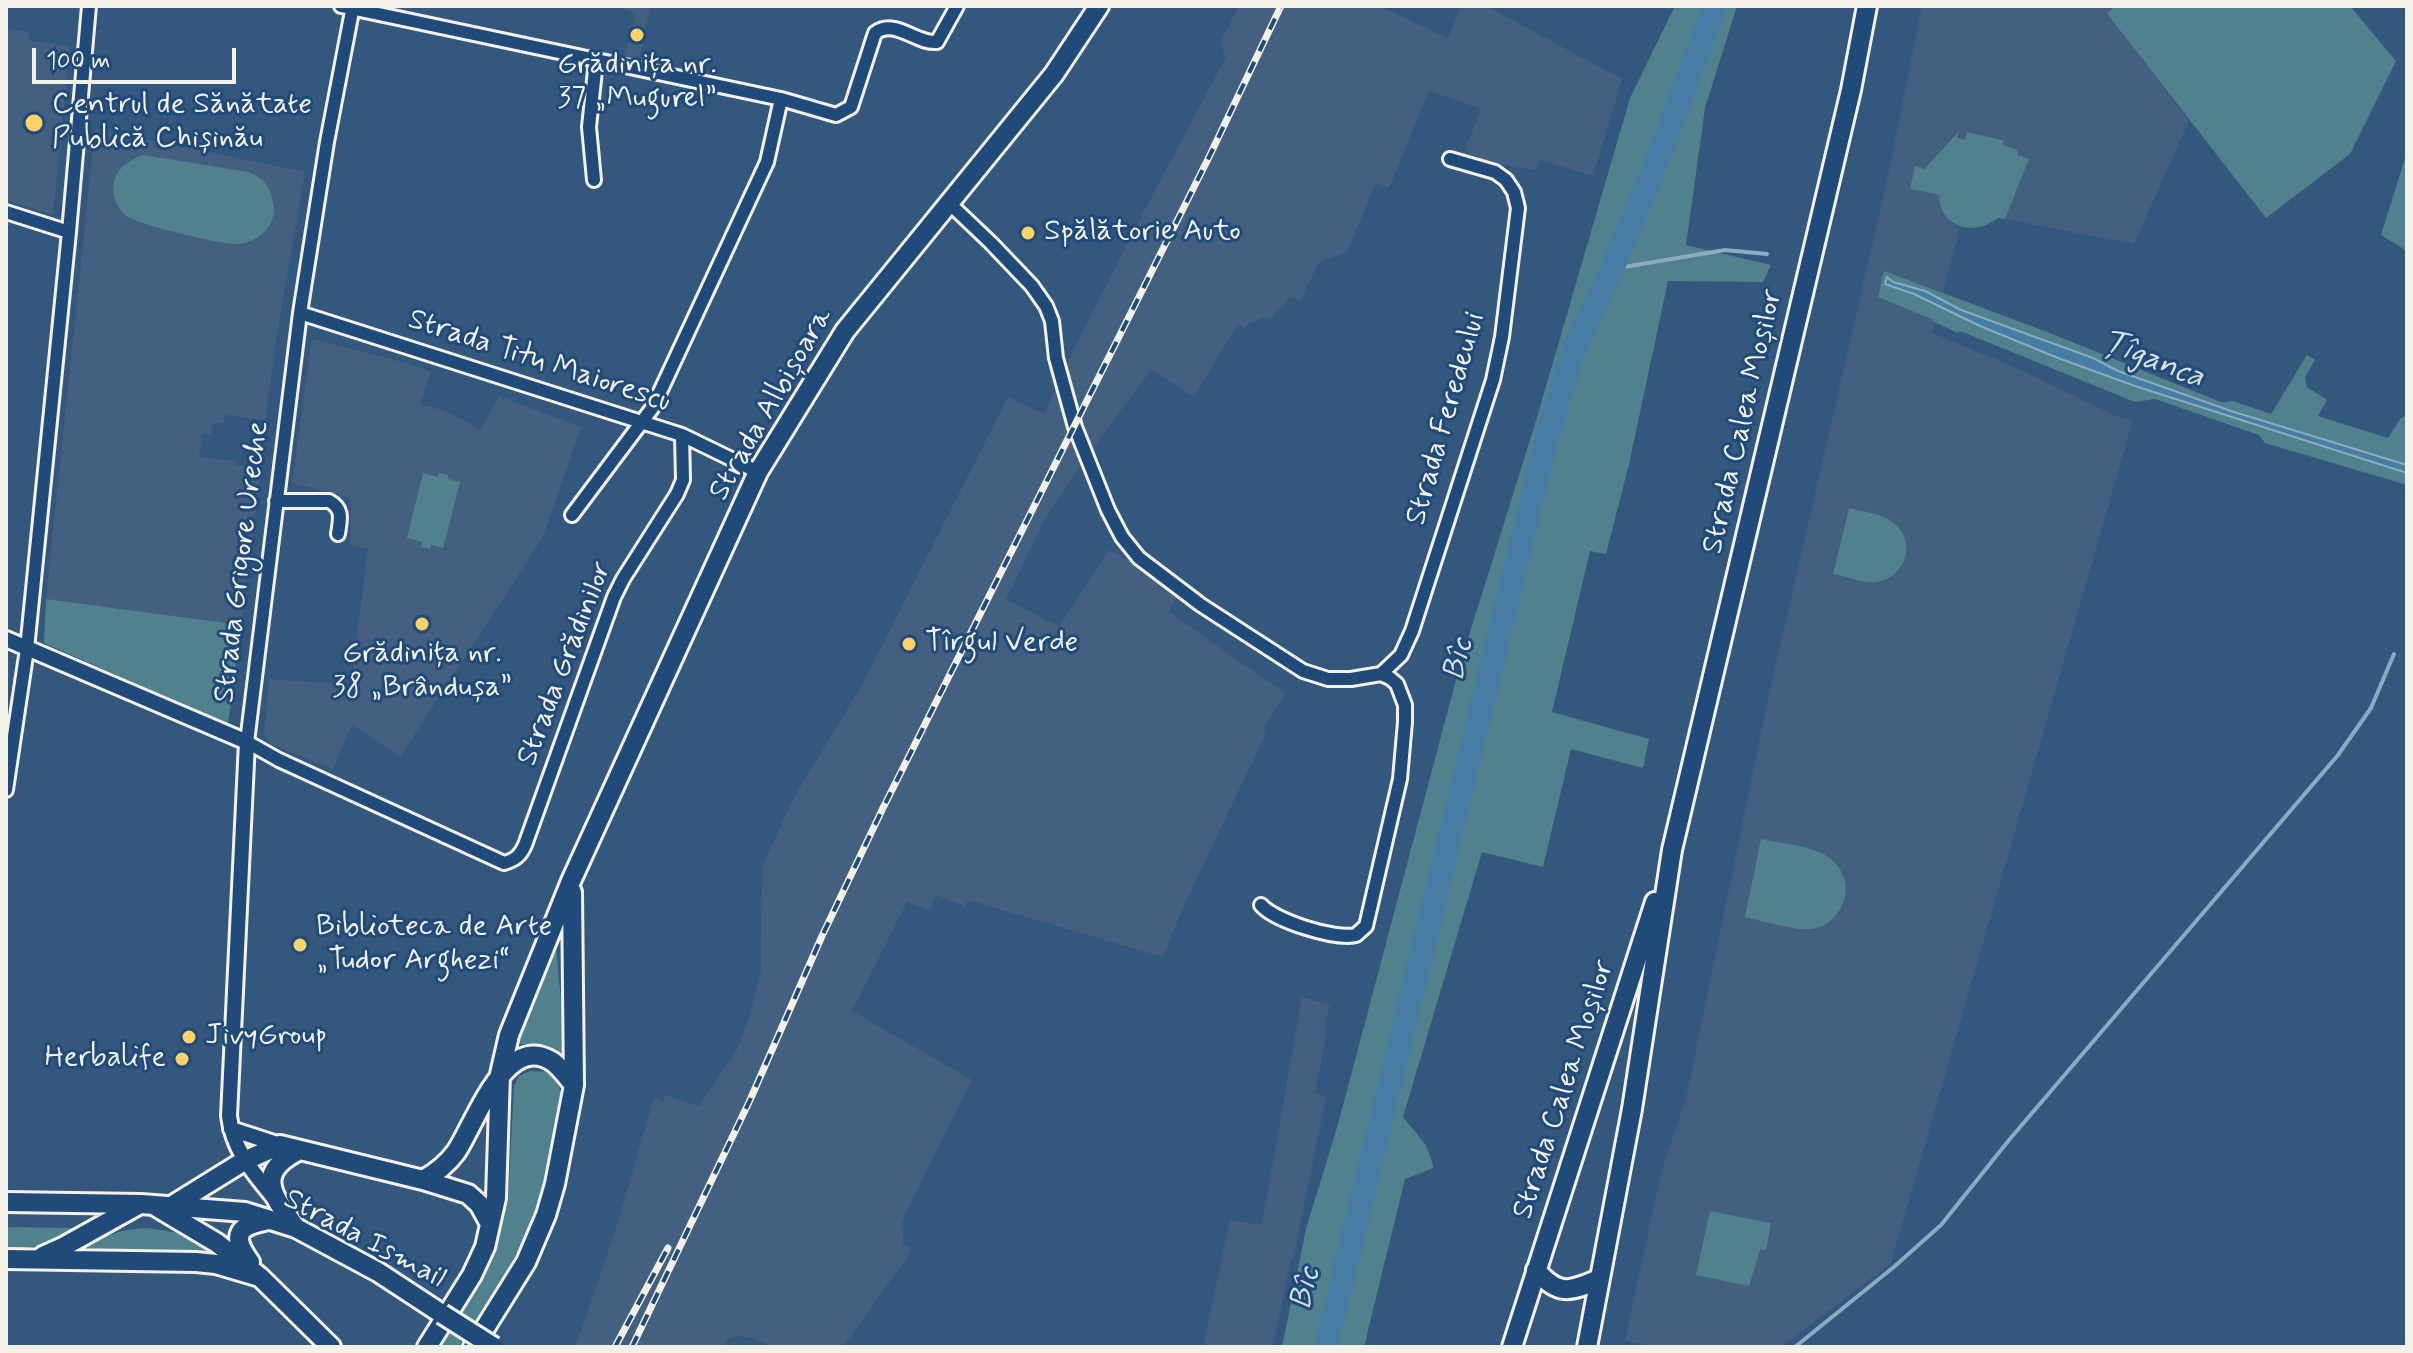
<!DOCTYPE html>
<meta charset="utf-8">
<style>
body{margin:0}
#map{position:relative;width:2413px;height:1353px;overflow:hidden;background:#34577e;font-family:Mynerve,sans-serif}
canvas{display:block}
.frame{position:absolute;inset:0;border:8px solid #f4f1e8;pointer-events:none}
.scale{position:absolute;left:32px;top:48px;width:204px;height:36px;box-sizing:border-box;border:4px solid #f4f1e8;border-top:0;padding-left:10px;font-size:24px;line-height:28px;white-space:nowrap;color:#f4f1e8;-webkit-text-stroke:6px #1f4a7a;paint-order:stroke}
</style>
<div id="map">
<canvas width="2413" height="1353"></canvas>
<div class="frame"></div>
<div class="scale">100 m</div>
</div>
<script>
const c = document.querySelector('canvas').getContext('2d');
c.lineJoin = 'round';
function fill(path, color) { c.fillStyle = color; c.fill(path, 'evenodd'); }
function strokePath(path, color, width, dash) { c.strokeStyle = color; c.lineWidth = width; c.lineCap = dash ? 'butt' : 'round'; c.setLineDash(dash || []); c.stroke(path); }
function drawText(font, color, halo, rows, align = 'center') {
  c.font = font + ' Mynerve,sans-serif'; c.lineWidth = 6; c.setLineDash([]); c.textBaseline = 'middle'; c.strokeStyle = halo; c.fillStyle = color; for (const [text, x, y, turn = 0] of rows) {
    c.save(); c.translate(x, y); c.rotate((+turn || 0) * Math.PI / 180); c.textAlign = isNaN(turn) ? turn : align; if (halo) c.strokeText(text, 0, 0); c.fillText(text, 0, 0); c.restore();
  }
}
fill(new Path2D(`
 M614 6H650L639 61 624 58 636 13Z
 M1239 6H1379L1448 38 1461 6H1486L1622 79 1593 176 1540 160 1535 170 1510 166 1476 157 1465 150 1481 109 1429 91 1389 188 1376 183 1347 252 1319 262 1300 301 1290 296 1270 320 1266 317 1248 324 1245 328 1238 324 1194 397 1151 370 1079 467 1045 519 1006 599 1059 627 1109 550 1129 560 1178 595 1169 612 1286 694 1265 725 1263 731 1266 733 1181 912 1163 957 968 900 965 906 936 895 930 911 907 902 852 1011 972 1080 902 1221 903 1244 911 1249 904 1264H902L843 1347H773L748 1337 738 1336 730 1337 723 1347H573L578 1340 618 1222 654 1097 663 1101 665 1095 699 1106 737 1050 750 1015 761 971 762 867 793 799 862 685 1008 397 1044 414 1074 349 1134 230 1226 57 1220 43Z
 M1922 6H2116L2107 13 2189 121 2134 244 2005 219 2029 159 2018 155 2017 150 2003 145 2002 139 1968 132 1966 141 1957 138V132L1923 169 1910 189 1939 195 1950 222 1960 228 1932 333 2012 366 2116 416 2133 420 1891 1263 1781 1347H1653L1625 1340 1662 1169 1686 1099 1768 699 1886 185ZM1907 549 1901 568 1888 579 1867 582 1846 576Z
 M6 29 29 32V41L70 46 53 215 6 200Z
 M95 129 305 172 277 334 265 420 225 415 223 423H212L211 434H202L199 457 236 461V465L261 469 241 625 46 599Z
 M312 339 410 364 431 372 420 404 445 411 464 420 480 431 499 396 581 427 543 537 400 757 352 725 333 769 271 744 264 736 269 679 351 685 368 549 350 545 351 498 292 483Z
 M1302 997 1330 1005 1324 1028 1327 1032 1315 1092 1326 1097 1294 1255 1290 1262 1273 1347H1203L1230 1220 1262 1225Z`), '#436080');
fill(new Path2D(`
 M1675 6H1737L1705 108 1686 245 1771 265 1763 282 1668 281 1629 464 1606 554 1590 551 1552 712 1649 739 1643 768 1571 749 1543 867 1482 852 1403 1117 1426 1145 1434 1168 1405 1179 1364 1347H1282L1306 1229 1338 1124 1461 661 1535 424 1630 98Z
 M2116 6H2350L2396 61 2350 154 2266 218 2112 20 2107 13Z
 M1959 131 1957 138 1965 140 1967 132 2003 140 2004 145 2017 150 2018 155 2029 159 2005 219 1998 218C1974 237 1940 228 1939 195L1910 189 1915 166 1924 169Z
 M2407 152V251L2381 235Z
 M143 155 248 172C264 178 270 186 273 203 278 224 259 242 239 244 222 245 139 225 126 216 120 211 115 202 114 195 110 173 125 162 143 155Z
 M1884 271 2050 333 2223 403 2232 401 2271 414 2307 355 2315 360 2305 377 2307 387 2327 400 2318 416 2388 438 2400 419 2407 415V465L2231 411 2118 371 2093 358 1961 310 1925 291 1893 282 1888 277 1886 284 1914 294 1980 326 2058 358 2135 386 2407 473V485L2265 443 2259 435 2155 399 2135 402 1960 331 1958 333 1932 321V319L1878 297Z
 M423 473 438 477 439 473 448 475V479L460 482 443 548 431 545 430 549 421 547 422 542 407 538Z
 M1849 508C1864 512 1884 513 1896 525 1917 544 1904 579 1876 582 1862 584 1847 576 1833 574Z
 M46 599 241 625 228 724 44 643Z
 M1761 839C1780 843 1803 845 1821 853 1843 863 1853 888 1840 909 1834 920 1824 928 1811 929 1796 931 1762 921 1745 917Z
 M556 946 566 1056 547 1045 519 1044 517 1040Z
 M530 1071 550 1072C566 1089 560 1103 558 1124 551 1207 504 1279 458 1347H437L474 1290 490 1260 500 1229 508 1201 514 1086 519 1076Z
 M1710 1211 1771 1223 1766 1250H1760L1749 1286 1696 1275Z
 M6 1227 75 1228 76 1229 38 1246 14 1250 6 1245Z
 M148 1228 186 1234 214 1252 78 1251C99 1237 123 1228 148 1228Z`), '#50818c');
const water = new Path2D(`
 M1887 277 1893 282 1925 291 1961 310 2093 358 2118 371 2231 411 2407 465V473L2135 386 2058 358 1980 326 1914 294 1885 284Z`);
fill(water, '#477da4');
strokePath(water, '#8cabbf', 2);
strokePath(new Path2D(`
 M1612 269 1725 250 1767 254
 M1795 1347 1895 1266 1941 1225 2009 1140 2338 755 2371 708 2394 654`), '#8cabbf', 4);
strokePath(new Path2D(`
 M1326 1347 1548 433 1575 347 1612 269 1658 159 1715 6`), '#477da4', 24);
const minor = new Path2D(`
 M341 6 781 99 836 115 851 107 875 33C895 18 916 44 937 42L957 6
 M353 6 327 142 300 313 247 742 279 760 504 863C515 860 520 856 525 845L614 597 623 579 677 494 683 480 682 435
 M594 180 589 127 596 61
 M950 204 991 243 1032 286 1046 306 1052 321 1056 358 1075 427 1108 510 1122 537 1139 558 1201 605 1303 671 1328 679H1351L1381 674 1390 678 1397 684 1405 705V722L1400 779 1366 926 1356 935C1335 940 1275 921 1261 905
 M6 212 69 232
 M300 313 682 435 758 472
 M276 501H329C344 509 340 520 338 534
 M572 515 653 407 767 162 781 99
 M1381 674 1401 655 1412 631 1493 380 1502 337 1518 208 1514 192 1506 180 1495 172 1450 159
 M6 790 27 649 69 232 89 6`);
const tertiary = new Path2D(`
 M6 639 247 742 229 1116C233 1150 253 1172 274 1198
 M231 1129 280 1145`);
const primary = new Path2D(`
 M423 1180C436 1173 447 1164 456 1152 475 1124 506 1030 553 1062 561 1068 568 1078 574 1085
 M6 1202 141 1204 245 1212 296 1228 378 1272 442 1314
 M173 1205 244 1161 280 1145 423 1180 468 1194 479 1204 490 1224
 M155 1206 217 1243 260 1277 331 1347
 M296 1228C273 1196 253 1173 300 1150
 M43 1256 63 1247 140 1204
 M6 1259 196 1262 216 1264 260 1277
 M250 1262C230 1234 238 1226 269 1220
 M1536 1270C1558 1296 1570 1292 1599 1279
 M427 1347 472 1275 485 1247 496 1198 500 1074 509 1035 571 881 758 472 845 331 1054 74 1099 6
 M473 1347 526 1262 546 1215 555 1184 574 1085 572 892
 M1512 1347 1655 902
 M1587 1347 1632 1109 1672 850 1851 90 1867 6`);
strokePath(minor, '#f4f1e8', 18);
strokePath(tertiary, '#f4f1e8', 20);
strokePath(primary, '#f4f1e8', 24);
strokePath(minor, '#1f4a7a', 12);
strokePath(tertiary, '#1f4a7a', 14);
strokePath(primary, '#1f4a7a', 18);
const rail = new Path2D(`
 M615 1347 668 1248
 M632 1347 750 1100 822 936 883 808 1209 157 1281 6`);
strokePath(rail, '#f4f1e8', 7);
strokePath(rail, '#1f4a7a', 4, [12]);
const primaryBridge = new Path2D(`
 M442 1314 494 1347`);
strokePath(primaryBridge, '#f4f1e8', 24, []);
strokePath(primaryBridge, '#1f4a7a', 18);
for (const [x, y, r, color] of [
 [637,35,8,"#ffd166"],
 [34,123,10,"#ffd166"],
 [1028,233,8,"#ffd166"],
 [422,624,8,"#ffd166"],
 [909,644,8,"#ffd166"],
 [300,945,8,"#ffd166"],
 [189,1037,8,"#ffd166"],
 [182,1059,8,"#ffd166"]
]) { const dot = new Path2D(); dot.arc(x, y, r, 0, 2 * Math.PI); c.fillStyle = color; c.fill(dot); strokePath(dot, '#1f4a7a', 3); }
drawText('30px', '#f4f1e8', '#1f4a7a', [
 ["Grădinița nr.",637,66,"center"],
 ["37 „Mugurel”",637,100,"center"],
 ["Centrul de Sănătate",52,106],
 ["Publică Chișinău",52,140],
 ["Spălătorie Auto",1044,233],
 ["Tîrgul Verde",925,644],
 ["Grădinița nr.",422,655,"center"],
 ["38 „Brândușa”",422,689,"center"],
 ["Biblioteca de Arte",316,928],
 ["„Tudor Arghezi“",316,962],
 ["JivyGroup",205,1037],
 ["Herbalife",166,1059,"right"]
], 'left');
drawText('30px', '#f4f1e8', '#1f4a7a', [
 ["Strada Titu Maiorescu",539,362,18],
 ["Strada Albișoara",772,405,-60],
 ["Strada Feredeului",1447,419,-74],
 ["Strada Calea Moșilor",1744,422,-77],
 ["Strada Grigore Ureche",243,562,-83],
 ["Strada Grădinilor",566,664,-69],
 ["Strada Calea Moșilor",1565,1090,-72],
 ["Strada Ismail",364,1240,28]
]);
drawText('italic 32px', '#dae0de', '#1f4a7a', [
 ["Țîganca",2152,361,21],
 ["Bîc",1460,660,-76],
 ["Bîc",1307,1289,-76]
]);
</script>
